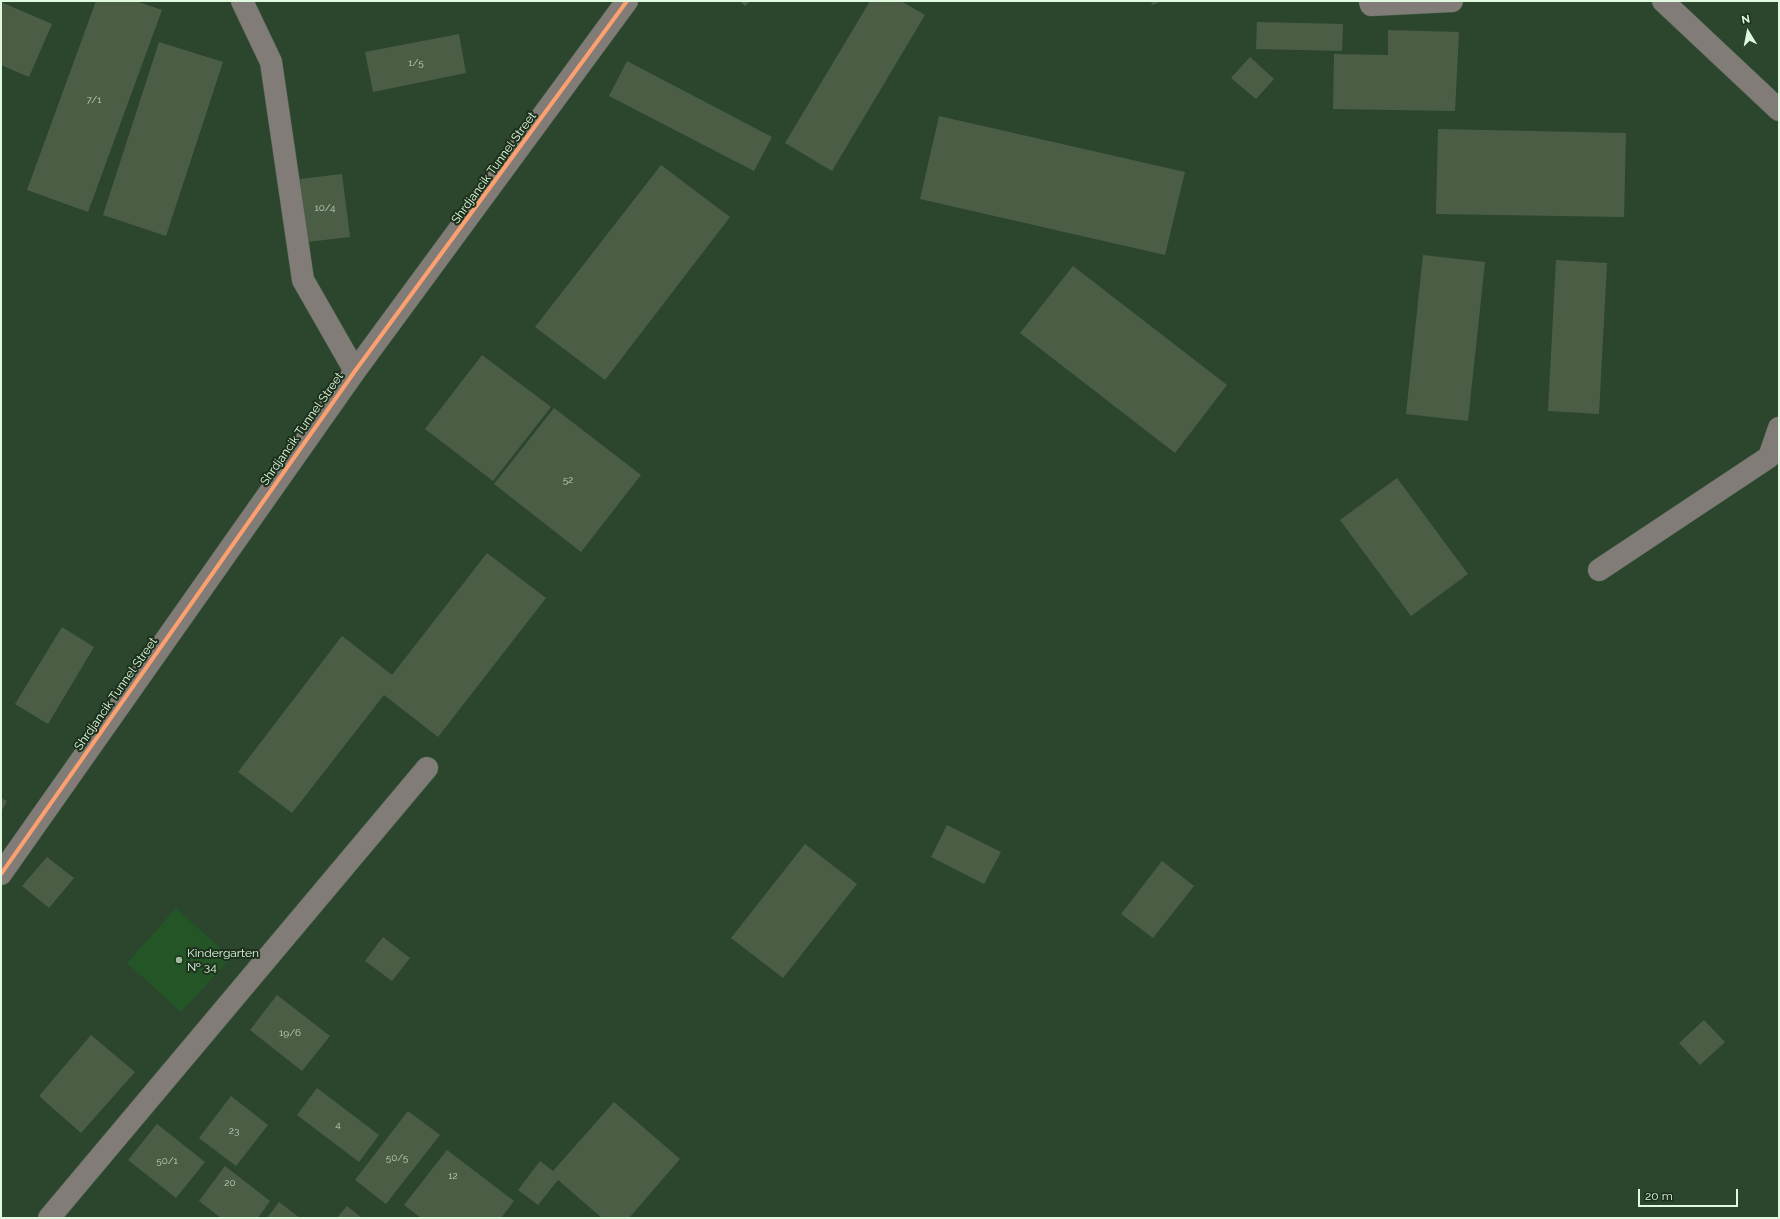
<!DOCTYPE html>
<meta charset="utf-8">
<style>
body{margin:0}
#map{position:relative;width:1780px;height:1219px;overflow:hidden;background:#2c462e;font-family:Raleway,sans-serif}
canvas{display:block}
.frame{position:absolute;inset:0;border:2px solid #e0fadf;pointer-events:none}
.north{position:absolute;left:1728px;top:12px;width:40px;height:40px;-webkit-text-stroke:3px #1c301c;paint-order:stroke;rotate:350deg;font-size:11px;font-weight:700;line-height:16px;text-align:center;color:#e0fadf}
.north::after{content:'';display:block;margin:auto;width:14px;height:18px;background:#e0fadf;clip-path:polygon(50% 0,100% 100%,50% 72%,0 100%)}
.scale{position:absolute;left:1638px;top:1189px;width:100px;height:18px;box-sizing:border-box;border:2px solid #e0fadf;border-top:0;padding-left:5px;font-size:12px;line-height:14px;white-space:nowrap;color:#e0fadf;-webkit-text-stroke:3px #1c301c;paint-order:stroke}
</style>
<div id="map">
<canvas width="1780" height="1219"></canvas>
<div class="frame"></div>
<div class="north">N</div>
<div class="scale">20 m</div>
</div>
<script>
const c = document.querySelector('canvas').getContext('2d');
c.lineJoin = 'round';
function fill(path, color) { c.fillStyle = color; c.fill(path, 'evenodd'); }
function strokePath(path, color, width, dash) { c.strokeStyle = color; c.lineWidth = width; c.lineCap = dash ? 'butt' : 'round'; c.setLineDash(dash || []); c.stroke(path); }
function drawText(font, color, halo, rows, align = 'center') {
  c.font = font + ' Raleway,sans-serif'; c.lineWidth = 4; c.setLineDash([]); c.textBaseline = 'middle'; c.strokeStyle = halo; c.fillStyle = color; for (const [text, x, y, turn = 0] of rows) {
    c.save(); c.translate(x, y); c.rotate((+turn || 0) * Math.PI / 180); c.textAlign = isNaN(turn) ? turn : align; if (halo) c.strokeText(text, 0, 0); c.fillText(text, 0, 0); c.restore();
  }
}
fill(new Path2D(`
 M176 908 231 958 181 1012 127 963Z`), '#235526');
fill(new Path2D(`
 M96 1H136L162 10 88 212 27 190Z
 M740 1H750L745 6Z
 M870 1H901L925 15 832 171 785 143Z
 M1151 1H1162L1152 5Z
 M1 2 52 24 29 77 1 65Z
 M1257 22 1343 24 1342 51 1256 49Z
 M1388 30 1459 32 1455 111 1333 109 1334 54 1388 55Z
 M459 34 466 73 373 92 365 52Z
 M159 42 223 62 166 236 103 215Z
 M1250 57 1274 79 1256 99 1231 78Z
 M627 61 772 137 754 171 609 96Z
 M939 116 1185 172 1165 255 920 199Z
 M1438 129 1626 133 1624 217 1436 214Z
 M661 165 730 217 605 380 535 327Z
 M342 174 350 237 307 242 300 179Z
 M1423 255 1485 262 1468 421 1406 414Z
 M1556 260 1607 263 1599 414 1548 411Z
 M1073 266 1227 385 1175 453 1020 333Z
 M482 355 551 407 493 481 425 429Z
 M554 408 641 475 581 552 494 484Z
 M1397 478 1468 574 1411 616 1340 520Z
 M487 553 546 598 438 737 384 695 292 813 238 772 342 636 392 675Z
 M62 627 94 647 48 724 15 704Z
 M1 798 7 801 1 812Z
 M947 825 1001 852 984 884 931 857Z
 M805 844 857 884 783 978 731 938Z
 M47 857 74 878 49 908 22 886Z
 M1162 861 1194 886 1153 938 1121 914Z
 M383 937 410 958 392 981 365 961Z
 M277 995 330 1036 302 1071 250 1030Z
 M1704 1020 1725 1042 1700 1065 1679 1043Z
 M91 1035 135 1072 81 1133 39 1096Z
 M317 1088 379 1135 359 1162 297 1115Z
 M231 1096 268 1125 236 1166 199 1138Z
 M614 1102 680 1159 629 1218H602L558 1180 538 1205 518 1190 540 1161 553 1171Z
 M408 1111 440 1135 386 1204 355 1180Z
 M157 1124 205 1162 176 1198 128 1160Z
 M447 1150 514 1201 501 1218H421L404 1205Z
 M225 1166 270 1201 258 1218H221L199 1201Z
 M279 1202 300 1218H267Z
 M347 1206 362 1218H337Z`), '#4c5d46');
const minor = new Path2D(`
 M242 1 271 62 303 280 355 371
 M1370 1 1371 5 1452 1
 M1663 1 1779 110
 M1599 570 1769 457 1779 428
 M1 874 355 371 627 1
 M49 1218 427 768`);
strokePath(minor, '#4b604c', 23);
strokePath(minor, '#817c77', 22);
strokePath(new Path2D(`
 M1 874 355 371 627 1`), '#fca06f', 4);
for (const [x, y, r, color] of [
 [179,960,4,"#a1bba1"]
]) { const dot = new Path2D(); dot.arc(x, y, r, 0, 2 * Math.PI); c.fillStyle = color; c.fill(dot); strokePath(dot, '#1c301c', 1.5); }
drawText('10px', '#bbd3b9', null, [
 ["1/5",416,63],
 ["7/1",94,100],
 ["10/4",325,208],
 ["52",568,480],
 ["19/6",290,1033],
 ["4",338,1125],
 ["23",234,1131],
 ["50/5",397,1158],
 ["50/1",167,1161],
 ["12",453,1176],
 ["20",230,1183]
]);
drawText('12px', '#e0fadf', '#1c301c', [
 ["Shrdjancik Tunnel Street",494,168,-54],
 ["Shrdjancik Tunnel Street",302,429,-55],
 ["Shrdjancik Tunnel Street",116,694,-55]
]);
drawText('12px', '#e0fadf', '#1c301c', [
 ["Kindergarten",187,953],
 ["№ 34",187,967]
], 'left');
</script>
